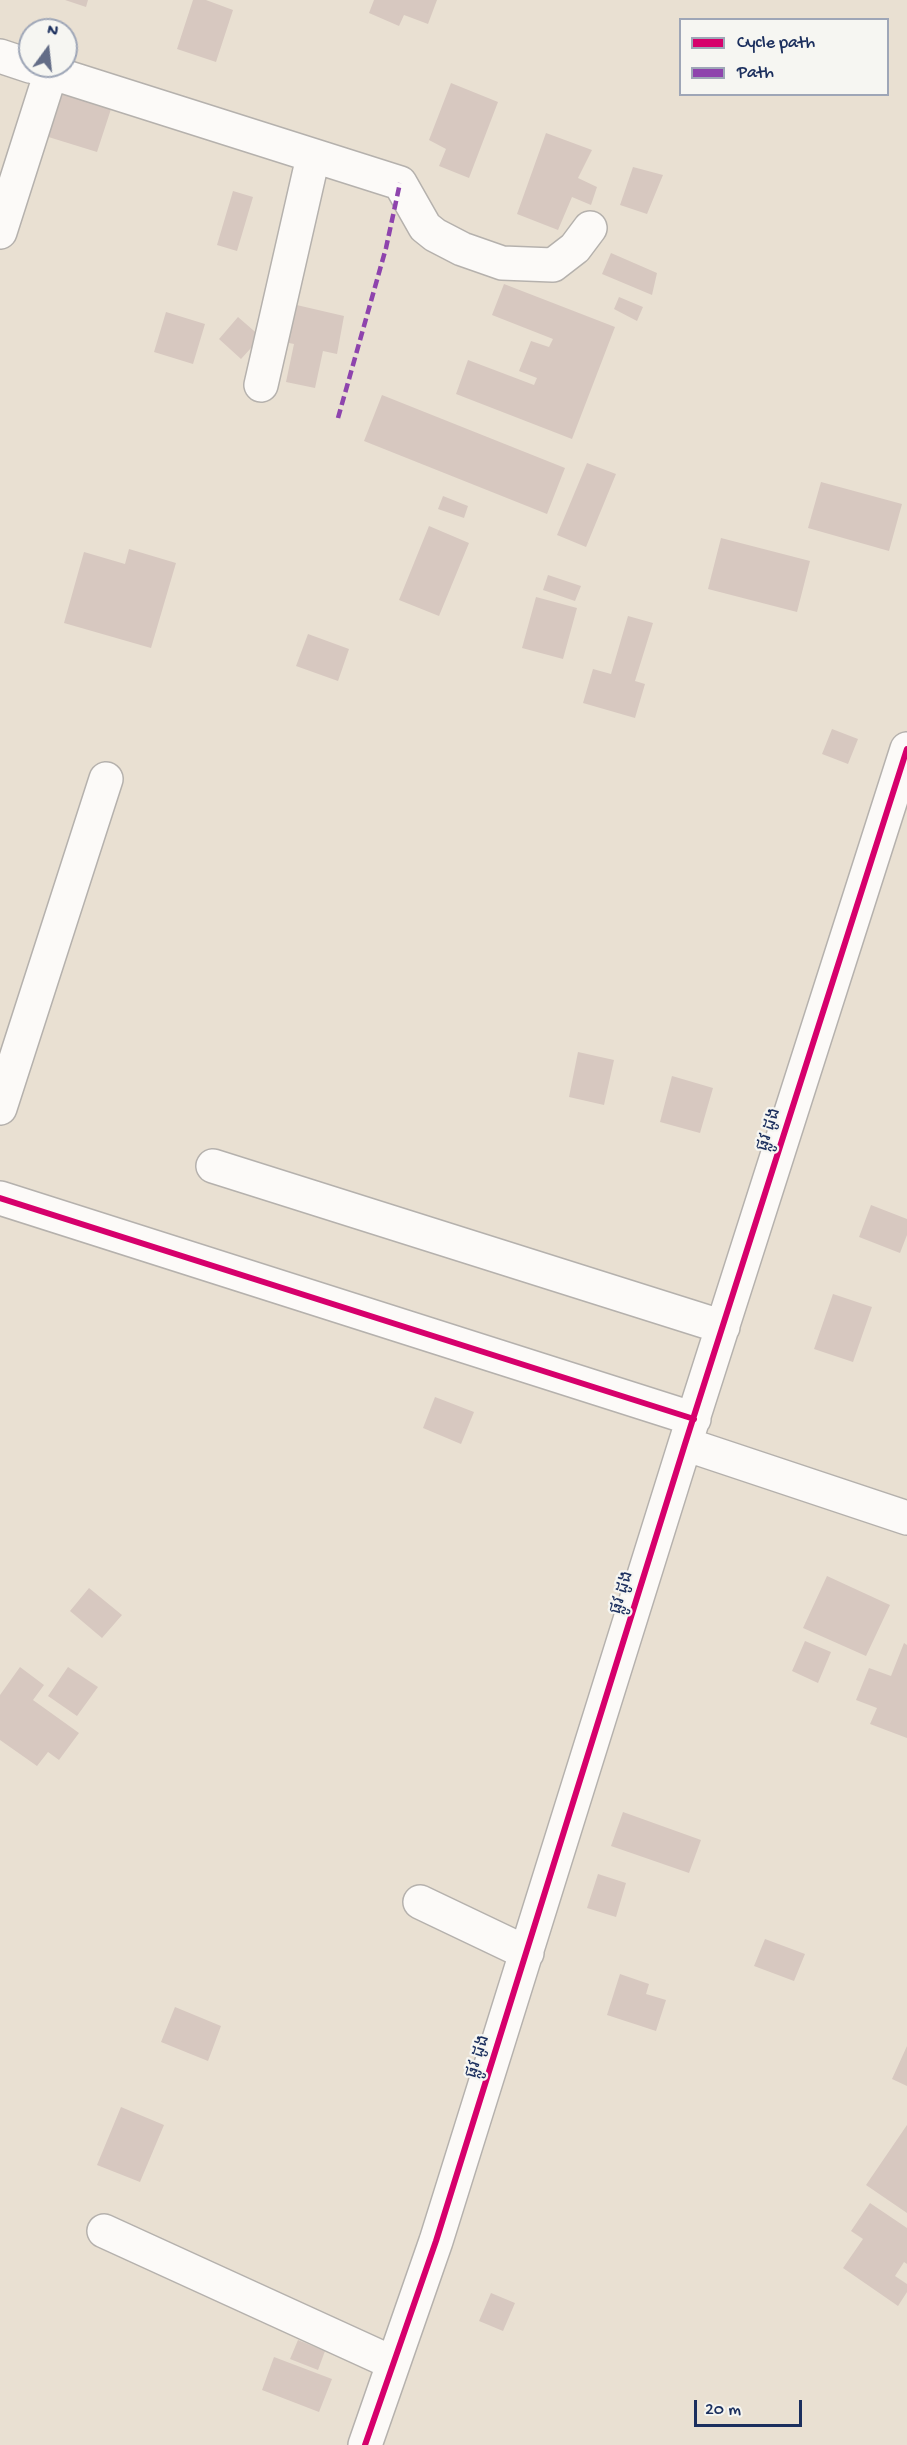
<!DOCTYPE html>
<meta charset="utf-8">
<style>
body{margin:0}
#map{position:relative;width:907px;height:2445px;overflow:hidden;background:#e9e0d2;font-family:"Gochi Hand",sans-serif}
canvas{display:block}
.legend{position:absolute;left:679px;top:18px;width:210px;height:78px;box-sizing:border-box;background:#f6f6f2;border:2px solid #9ea6b7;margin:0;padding:8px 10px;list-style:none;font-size:18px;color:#1b2f5e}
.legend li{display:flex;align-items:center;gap:12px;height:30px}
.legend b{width:30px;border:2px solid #9ea6b7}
.north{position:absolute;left:18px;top:18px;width:60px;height:60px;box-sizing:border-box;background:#f6f6f2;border:2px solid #9ea6b7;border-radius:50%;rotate:15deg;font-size:16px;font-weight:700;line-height:24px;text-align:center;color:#1b2f5e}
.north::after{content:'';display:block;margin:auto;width:21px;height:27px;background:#636d87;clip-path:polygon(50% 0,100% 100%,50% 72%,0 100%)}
.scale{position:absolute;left:694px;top:2400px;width:108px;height:27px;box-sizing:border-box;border:3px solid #1b2f5e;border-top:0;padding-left:8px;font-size:18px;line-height:21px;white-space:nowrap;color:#1b2f5e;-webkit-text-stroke:4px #f6f6f2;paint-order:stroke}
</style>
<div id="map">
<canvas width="907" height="2445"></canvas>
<ul class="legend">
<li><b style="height:8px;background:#d6006c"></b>Cycle path</li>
<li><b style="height:8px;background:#8e44ad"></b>Path</li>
</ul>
<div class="north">N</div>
<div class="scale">20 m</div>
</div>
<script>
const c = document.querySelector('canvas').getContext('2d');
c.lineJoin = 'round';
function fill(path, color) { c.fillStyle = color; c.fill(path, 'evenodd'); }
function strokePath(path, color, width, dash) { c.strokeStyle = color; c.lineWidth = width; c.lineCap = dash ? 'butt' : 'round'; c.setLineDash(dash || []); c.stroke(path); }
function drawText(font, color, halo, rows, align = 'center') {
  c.font = font + ' "Gochi Hand","Noto Sans Khmer",sans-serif'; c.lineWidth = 4.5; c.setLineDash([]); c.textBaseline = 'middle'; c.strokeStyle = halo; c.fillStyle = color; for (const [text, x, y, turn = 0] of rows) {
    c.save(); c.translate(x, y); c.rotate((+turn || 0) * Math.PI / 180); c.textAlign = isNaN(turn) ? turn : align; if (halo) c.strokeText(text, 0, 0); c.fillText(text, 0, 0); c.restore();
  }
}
fill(new Path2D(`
 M65 0H88L86 7Z
 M193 0H206L233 10 216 62 177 49Z
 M374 0H437L428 24 404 15 399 26 369 13Z
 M451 83 498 102 469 178 439 166 446 149 429 140Z
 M54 92 112 106 97 152 42 135Z
 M546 133 592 150 578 178 597 187 591 205 572 197 558 230 517 214Z
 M633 167 663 175 647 214 620 205Z
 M233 191 253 197 237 251 217 245Z
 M611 253 657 273 652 295 602 274Z
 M504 284 615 327 572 439 456 394 468 360 534 385 537 378 519 371 531 341 549 347 553 339 492 315Z
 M619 297 643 307 637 321 614 309Z
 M288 303 344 316 337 354 323 351 315 388 286 382 294 344 279 341Z
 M166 312 205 324 193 364 154 352Z
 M238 317 261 337 241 359 219 339Z
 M382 395 565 468 547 514 364 441Z
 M587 463 616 474 586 547 557 535Z
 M821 482 902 504 889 551 808 528Z
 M443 496 468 506 464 518 438 509Z
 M429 526 469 543 439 616 399 600Z
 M721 538 810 561 797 612 708 589Z
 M129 549 176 563 151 648 64 623 84 552 125 564Z
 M548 575 581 586 575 601 543 590Z
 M536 597 577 608 563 659 522 648Z
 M628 616 653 623 635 681 645 684 635 718 583 703 593 669 611 674Z
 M308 634 349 649 338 681 296 666Z
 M832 729 858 739 848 764 822 754Z
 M578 1052 614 1060 604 1105 569 1097Z
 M672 1076 713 1088 700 1133 660 1122Z
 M871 1205 907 1219V1235L900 1253 859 1237Z
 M833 1294 872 1307 853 1362 814 1349Z
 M435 1397 474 1412 461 1444 423 1428Z
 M827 1576 890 1605 866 1656 803 1628Z
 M89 1588 122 1615 102 1638 70 1611Z
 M805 1641 831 1652 818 1683 792 1671Z
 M904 1643 907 1645V1738L870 1724 877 1708 856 1700 869 1668 891 1676Z
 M20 1667 44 1685 33 1700 79 1733 59 1760 48 1752 37 1766 0 1740V1695Z
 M68 1667 98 1687 77 1716 48 1696Z
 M623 1812 701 1840 689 1873 611 1846Z
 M598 1874 626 1883 616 1917 587 1908Z
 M765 1939 805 1954 794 1981 754 1966Z
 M620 1974 649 1984 646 1994 666 2000 656 2031 607 2015Z
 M175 2007 221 2026 208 2061 161 2042Z
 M907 2046V2086L892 2079Z
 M121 2107 164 2125 140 2182 97 2165Z
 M907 2125V2213L866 2185Z
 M870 2203 907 2228V2264L904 2262 895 2276 907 2284V2292L898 2306 843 2268 863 2239 851 2231Z
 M491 2293 515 2303 503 2331 479 2321Z
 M298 2340 325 2351 318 2370 290 2359Z
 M274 2357 332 2379 319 2412 262 2390Z`), '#d7c8c0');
const minor = new Path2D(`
 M0 56 30 66
 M31 66 400 183 425 227 435 235 462 249 502 263 553 265 575 248 590 228
 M0 232 51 72
 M261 385 313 157
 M0 1108 106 779
 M213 1166 723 1327
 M0 1198 694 1419
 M685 1444 907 1518
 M420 1902 527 1953
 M104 2231 393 2363
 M365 2445 436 2241 685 1444 907 749`);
strokePath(minor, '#b5b1ad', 36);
strokePath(minor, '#fcfaf8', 33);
strokePath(new Path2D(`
 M338 418 386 248 400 183`), '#8e44ad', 4.5, [9, 4.5]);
strokePath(new Path2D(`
 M0 1198 694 1419
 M365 2445 436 2241 685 1444 907 749`), '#d6006c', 6);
drawText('18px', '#1b2f5e', '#f6f6f2', [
 ["ផ្លូវ ដូង",770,1130,-72],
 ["ផ្លូវ ដូង",623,1593,-73],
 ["ផ្លូវ ដូង",479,2057,-72]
]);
</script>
